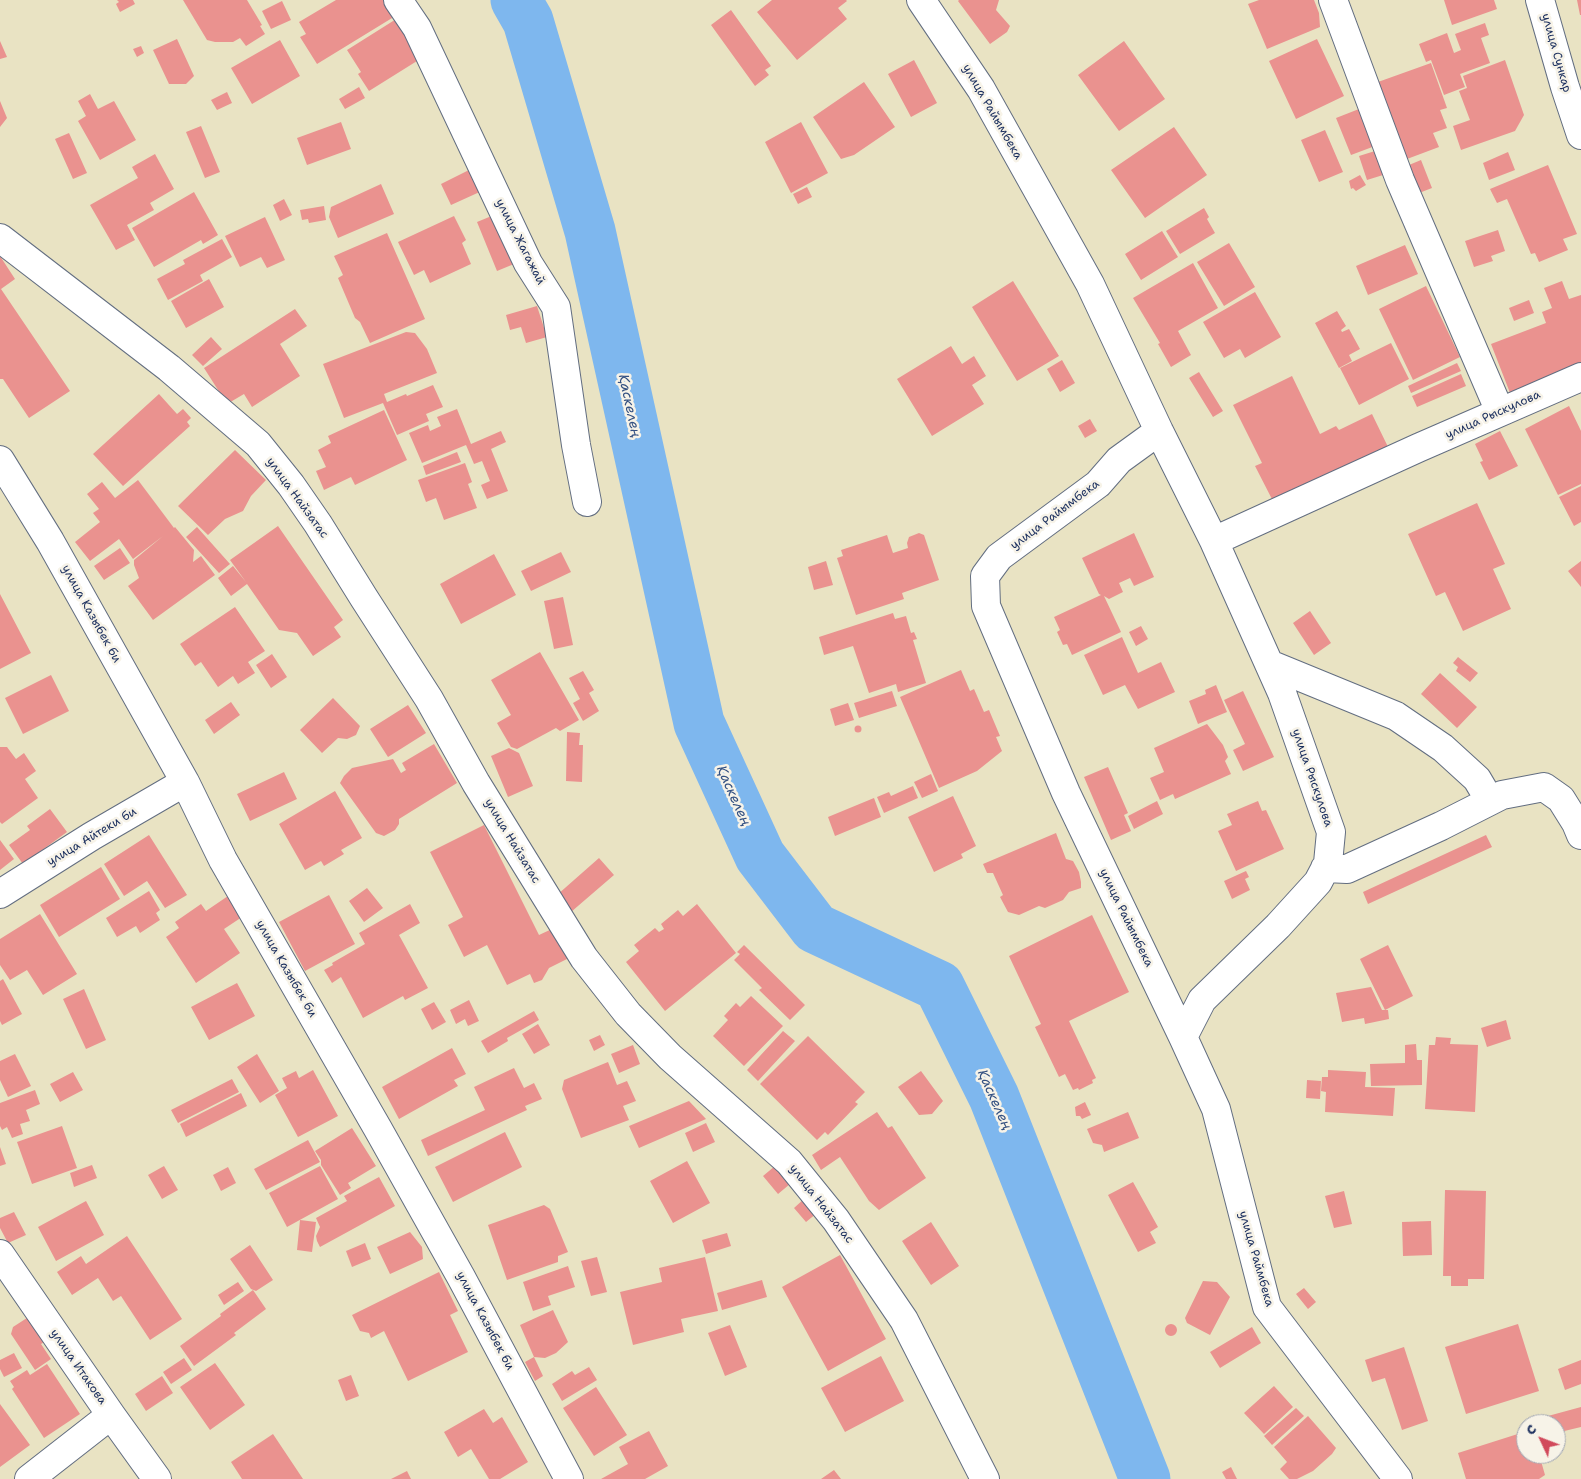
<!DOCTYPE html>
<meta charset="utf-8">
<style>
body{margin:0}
#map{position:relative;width:1581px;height:1479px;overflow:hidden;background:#e9e3c3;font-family:"Shantell Sans",sans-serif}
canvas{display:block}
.north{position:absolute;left:1516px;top:1414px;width:50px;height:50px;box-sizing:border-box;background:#f7f3e8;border:1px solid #9fa5b1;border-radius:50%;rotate:313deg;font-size:14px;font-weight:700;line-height:20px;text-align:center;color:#1b2f5e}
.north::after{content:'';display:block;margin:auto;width:18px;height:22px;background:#d1495b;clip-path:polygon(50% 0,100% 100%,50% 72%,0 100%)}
</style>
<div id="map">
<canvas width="1581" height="1479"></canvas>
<div class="north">С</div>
</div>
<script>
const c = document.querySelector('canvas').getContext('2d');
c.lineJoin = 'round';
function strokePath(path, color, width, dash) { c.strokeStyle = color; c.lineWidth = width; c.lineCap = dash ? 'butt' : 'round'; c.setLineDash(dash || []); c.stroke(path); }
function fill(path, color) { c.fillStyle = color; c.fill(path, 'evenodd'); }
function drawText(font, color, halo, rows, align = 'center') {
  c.font = font + ' "Shantell Sans",sans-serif'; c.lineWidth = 5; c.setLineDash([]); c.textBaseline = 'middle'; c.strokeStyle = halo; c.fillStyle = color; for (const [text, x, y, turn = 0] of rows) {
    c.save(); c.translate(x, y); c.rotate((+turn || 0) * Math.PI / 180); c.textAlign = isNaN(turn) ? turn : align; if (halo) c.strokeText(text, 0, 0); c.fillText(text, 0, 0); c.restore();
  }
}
strokePath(new Path2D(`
 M516 0 528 21 590 231 699 723 760 856 815 928 939 986 994 1097 1145 1479`), '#7eb7ee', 51);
fill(new Path2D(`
 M117 0H133L135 4 120 12 116 4 119 2Z
 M183 0H247L262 25 260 26 265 34 246 46 240 38 233 42H215L207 40Z
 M336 0H388L397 15 317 64 300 37 306 34 299 22Z
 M772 0H846L847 1 838 8 847 19 797 60 757 12Z
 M959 0H999L996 10 1010 26 1007 32 990 44 958 1Z
 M1259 0H1314L1319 13 1320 27 1267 49 1248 4Z
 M1444 0H1494L1497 9 1452 25Z
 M1577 0H1581V15H1580Z
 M282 1 291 20 271 29 262 11Z
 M731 10 771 66 765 70 769 75 755 86 711 25Z
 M401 16 425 56 369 91 358 74 361 72 347 50Z
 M1485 23 1489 35 1481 38 1490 63 1460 74 1465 87 1444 95 1431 60 1426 62 1419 44 1447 33 1454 53 1461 50 1455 34Z
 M177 39 194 76 186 84H169L153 50Z
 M1317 39 1344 96 1296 119 1269 61Z
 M280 40 300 76 252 104 231 68Z
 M0 41 7 57 0 59Z
 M1124 41 1165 99 1119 131 1078 75Z
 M141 46 144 53 137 57 133 49Z
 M914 60 937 103 911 117 888 74Z
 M1505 60 1524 115 1515 131 1461 150 1453 126 1470 120 1459 91 1467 88 1463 76Z
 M1431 63 1447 108 1440 110 1447 128 1433 133 1439 147 1407 159 1378 82Z
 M864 82 895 127 854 155 841 159 813 117Z
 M359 87 365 98 345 109 339 99Z
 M227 92 232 103 217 110 211 100Z
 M90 94 98 109 114 101 136 140 100 160 78 121 86 116 78 101Z
 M0 101 7 118 0 127Z
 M1359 109 1375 146 1351 155 1336 118Z
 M341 122 351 149 307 165 297 138Z
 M801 122 828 173 791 193 765 142Z
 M201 126 220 172 205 178 186 132Z
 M1174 127 1207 175 1145 218 1111 170Z
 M1325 130 1343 172 1319 182 1301 140Z
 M69 133 87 173 73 179 55 139Z
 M1375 151 1383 175 1367 180 1359 156Z
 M1508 152 1515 170 1489 180 1483 163Z
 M155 154 174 189 150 203 154 210 127 225 135 240 116 250 90 205 138 178 132 167Z
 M1421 160 1432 188 1419 193 1409 165Z
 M1548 165 1577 234 1563 239 1568 250 1539 262 1535 253 1531 254 1507 199 1497 203 1490 189Z
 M473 168 484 190 451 205 441 184Z
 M1360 175 1366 185 1356 191 1353 188 1351 189 1349 181Z
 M381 184 394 214 338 238 329 217 331 207Z
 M807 187 812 197 798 204 793 194Z
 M194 192 218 235 203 244 201 240 154 267 132 228Z
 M284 199 292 215 280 221 273 205Z
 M324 206 326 220 309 223 308 219 302 220 300 210Z
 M1204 208 1209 217 1207 219 1215 233 1180 254 1166 231Z
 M494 215 514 264 497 271 477 222Z
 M454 216 466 240 462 243 471 264 430 283 424 270 414 275 398 242Z
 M265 217 285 260 267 268 261 257 240 267 225 236Z
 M1498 230 1505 251 1491 256 1493 261 1474 267 1465 241Z
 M1162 231 1178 257 1141 280 1125 254Z
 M387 233 425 319 370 343 360 322 355 318 338 278 343 275 334 256Z
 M222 239 232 257 200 275 203 281 168 300 157 279 185 264 183 260Z
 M1229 243 1255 287 1224 306 1197 262Z
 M1405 245 1418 274 1368 295 1356 266Z
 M0 256 15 279 1 289 70 391 29 418 3 379H0Z
 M1193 263 1218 308 1178 331 1191 355 1171 367 1158 344 1160 343 1133 298Z
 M209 279 224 307 186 328 171 301Z
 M1013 281 1059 356 1017 381 972 307Z
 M1562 281 1569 299 1581 295V371L1512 398 1491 344 1546 323 1542 312 1552 308 1544 288Z
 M1426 286 1460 357 1413 380 1379 309Z
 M1255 292 1281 337 1245 358 1240 349 1224 358 1203 322Z
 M1529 300 1534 313 1514 321 1509 308Z
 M537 306 547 337 526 343 521 327 510 330 506 315Z
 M295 309 307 326 280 344 300 376 252 407 244 394 227 404 204 368Z
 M1337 311 1346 326 1341 330 1342 332 1349 329 1360 349 1349 355 1352 361 1339 368 1315 323Z
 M406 332 415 333 427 349 437 373 384 394 387 402 406 394 407 396 433 385 443 407 426 414 429 421 397 435 383 403 344 418 323 364Z
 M211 337 222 349 203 366 192 355Z
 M1391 343 1409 379 1359 405 1340 368Z
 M951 346 962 364 974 356 986 376 972 385 984 404 932 436 897 379Z
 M1062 360 1075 383 1060 392 1047 369Z
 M1457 363 1461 371 1411 393 1408 386Z
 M1199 372 1223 411 1213 417 1189 378Z
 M1461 374 1466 386 1417 407 1412 396Z
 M1292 376 1320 434 1336 426 1339 430 1372 414 1389 449 1275 505 1255 466 1262 463 1233 405Z
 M159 394 177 414 183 409 191 418 187 422 190 426 123 486 93 454Z
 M1569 406 1581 431V484L1558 495 1525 429Z
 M457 409 471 444 501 431 506 442 491 449 508 491 487 499 481 485 490 481 482 461 474 464 466 445 422 463 409 433 428 425 430 431 441 426 437 417Z
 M384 410 407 460 355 485 351 477 324 490 316 471 326 467 318 450 331 443 328 436Z
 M1090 419 1097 431 1085 438 1078 426Z
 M1500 431 1518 466 1489 480 1480 462 1483 461 1475 444Z
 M235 450 266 480 251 496 243 511 225 519 208 535 178 506Z
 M457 452 461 462 426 475 423 466Z
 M465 463 472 482 468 484 477 508 444 520 436 498 426 502 418 480Z
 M138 480 174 528 175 527 194 550 193 562 201 556 215 575 153 620 128 586 139 578 134 565V560L163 536 133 559 119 539 90 561 75 542 100 522 93 513 99 509 87 494 102 482 115 498Z
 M1581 486V522L1574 526 1559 497Z
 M1477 503 1505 564 1493 569 1511 609 1463 631 1445 592 1436 596 1408 534Z
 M278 526 343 620 334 627 341 637 313 656 297 633 279 630 247 584 231 596 218 578 233 566 246 582 230 560Z
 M197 527 230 564 219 573 186 537Z
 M919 533 924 535 939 580 902 593 904 599 856 615 837 558 843 556 841 550 887 535 893 553 908 548 907 543 909 537Z
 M1134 533 1154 577 1134 586 1130 578 1119 583 1123 592 1109 599 1104 596 1121 632 1072 655 1067 644 1063 645 1057 632 1060 630 1054 617 1101 595 1099 594 1082 558Z
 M120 548 130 563 104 580 94 566Z
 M561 552 571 572 531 591 521 571Z
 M494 554 516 595 461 624 440 584Z
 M826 561 833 585 814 590 808 567Z
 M1581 561V587L1568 571Z
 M0 594 31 653 0 669Z
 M563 597 573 645 554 649 544 601Z
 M235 607 265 651 248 662 255 673 238 684 233 676 218 687 201 662 195 666 180 644Z
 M1310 611 1331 643 1314 655 1293 623Z
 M893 613 895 619 906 616 911 633 914 632 917 639 913 640 926 683 898 692 896 684 869 693 853 646 824 655 819 637Z
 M1141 626 1148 639 1136 646 1129 632Z
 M1122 637 1138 673 1161 662 1175 692 1138 709 1125 685 1103 695 1084 655Z
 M540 652 579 720 560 731 556 728 517 749 511 747 497 723 511 715 491 680Z
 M272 654 287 677 271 688 256 665Z
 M1458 657 1478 673 1470 682 1456 671 1458 667 1453 663Z
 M961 670 970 691 974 689 984 712 989 710 1000 736 996 737 1002 751 977 771 939 788 900 697Z
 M583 671 594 690 589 693 599 711 583 721 573 703 580 699 569 678Z
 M1440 673 1477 707 1457 728 1421 694Z
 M51 675 69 711 23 734 5 698Z
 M1216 685 1227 712 1198 724 1189 701 1206 694 1205 690Z
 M892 691 897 706 859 718 854 703Z
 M1243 691 1274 757 1243 771 1233 750 1245 744 1224 700Z
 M333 698 360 726 356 735 347 739 338 738 322 753 300 730Z
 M231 702 240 715 214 734 205 720Z
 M848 703 854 720 835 726 830 709Z
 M408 705 426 733 388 757 370 729Z
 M1207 724 1223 745 1228 757 1225 761 1231 774 1175 799 1173 794 1160 800 1150 778 1164 772 1154 748Z
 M854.5 729a3.5 3.5 0 1 1 7 0a3.5 3.5 0 1 1-7 0Z
 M567 732 580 733 579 745H583L582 782 566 781Z
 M434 744 457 783 399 819V824L395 830 384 836 376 833 340 783 344 776 352 768 393 759 401 773 406 770 402 763Z
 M0 747H7L16 759 24 753 36 771 25 779 38 798 2 824 0 822Z
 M509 748 519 753 533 786 508 797 491 756Z
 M1108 767 1128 813 1124 815 1131 831 1111 840 1084 777Z
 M284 772 297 799 250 821 237 794Z
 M931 774 938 791 922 798 914 782Z
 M913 786 918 798 884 813 877 797 889 792 891 796Z
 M335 791 362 838 341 850 344 854 324 866 321 861 305 870 279 824Z
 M953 796 976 846 961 854 963 858 934 872 908 817Z
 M874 798 881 817 835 836 828 817Z
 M1157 801 1163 814 1134 829 1128 816Z
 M1258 801 1262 811 1266 810 1284 849 1236 871 1218 831 1232 825 1227 814Z
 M50 809 67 832 23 864 9 845 30 830 27 826Z
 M484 825 539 935 554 928 569 958 549 968 542 980 534 983 530 974 507 985 487 945 464 957 448 925 463 917 430 852Z
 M1056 833 1066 859 1073 861 1079 872 1081 882V888L1069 892 1063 900 1045 908 1039 906 1019 915 1008 912 1000 897 1003 895 993 873H987L983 864Z
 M149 835 187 895 165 908 147 881 124 896 104 864Z
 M1486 835 1492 847 1368 904 1363 892Z
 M0 840 14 859 0 870Z
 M599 858 614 875 571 912 557 895Z
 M101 867 120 899 59 937 40 905Z
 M1246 871 1249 877 1245 879 1250 890 1232 899 1224 881Z
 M367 888 383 908 364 922 349 901Z
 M149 891 160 910 156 913 160 920 140 933 136 926 117 937 106 918Z
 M329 895 355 944 305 971 279 922Z
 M228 896 242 917 224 929 240 953 196 983 166 937 179 928 175 922 201 904 206 911Z
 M410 904 420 923 399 935 428 988 405 1000 403 996 363 1018 341 977 332 983 324 970 333 965 332 963 365 944 359 933Z
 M697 904 736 953 665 1011 626 962 639 951 634 945 655 928 659 932 664 929 661 924 678 910 683 916Z
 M40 914 77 974 43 995 27 970 10 980 0 965V939Z
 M1092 915 1129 992 1069 1021 1096 1078 1092 1080 1093 1083 1079 1090 1078 1088 1073 1090 1065 1074 1059 1077 1035 1027 1041 1024 1009 956Z
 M744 945 805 1005 790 1020 759 990 762 988 734 960 740 954 737 952Z
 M1388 945 1413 996 1385 1010H1388L1389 1019 1365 1024 1364 1018 1342 1022 1336 993 1371 987 1382 1010H1385L1360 959Z
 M3 979 22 1014 2 1025 0 1021V981Z
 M237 983 255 1016 209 1040 191 1007Z
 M84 989 106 1040 86 1049 63 999Z
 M751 996 783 1026 744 1066 713 1036 728 1020 724 1016 736 1003 740 1007Z
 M469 1000 479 1021 468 1026 465 1019 456 1024 450 1010Z
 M434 1002 446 1022 432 1030 421 1009Z
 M534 1011 539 1020 507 1038 508 1041 488 1053 481 1041Z
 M1506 1020 1511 1039 1487 1047 1481 1028Z
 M538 1024 550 1045 534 1054 522 1034Z
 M783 1031 795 1041 758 1081 747 1070Z
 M600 1035 605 1045 594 1051 589 1040Z
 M808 1036 865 1092 855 1102 858 1104 828 1135 825 1132 817 1140 760 1084Z
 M1436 1037 1451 1038 1450 1044 1478 1045 1475 1112 1425 1109 1429 1045H1435Z
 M1416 1044 1417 1060H1422V1085L1371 1086 1370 1064 1405 1063V1045Z
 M633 1045 640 1064 619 1073 611 1054Z
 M452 1048 466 1074 454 1080 458 1086 399 1119 382 1087Z
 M15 1054 31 1086 8 1097 0 1080V1061Z
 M257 1054 279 1091 260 1103 237 1067Z
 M608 1062 617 1085 627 1081 636 1101 623 1106 629 1120 581 1138 562 1089 564 1080Z
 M514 1068 524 1088 534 1083 542 1099 525 1106 527 1110 428 1156 421 1140 485 1110 474 1087Z
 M313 1070 338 1116 298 1137 275 1095 287 1088 282 1078 296 1071 299 1078Z
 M1328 1070 1366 1072 1365 1087 1395 1088 1393 1116 1325 1112 1326 1092 1321 1091 1322 1077H1328Z
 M921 1071 943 1101 932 1114 919 1115 898 1087Z
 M73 1072 83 1090 60 1102 50 1084Z
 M232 1079 239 1092 178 1123 171 1110Z
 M1307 1080 1321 1081 1320 1099 1306 1098Z
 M35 1090 40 1104 26 1110 30 1121 20 1124 23 1134 12 1138 7 1127 2 1130 0 1126V1103Z
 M241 1093 247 1106 186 1137 180 1124Z
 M689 1101 706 1119 639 1148 629 1126Z
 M1085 1102 1091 1115 1082 1119 1080 1116H1076L1075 1107Z
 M877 1112 888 1128 892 1126 926 1178 879 1210 869 1201 840 1157 821 1170 812 1155Z
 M1128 1112 1139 1138 1104 1152 1102 1145 1093 1143 1087 1129Z
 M706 1123 715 1142 693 1152 685 1133Z
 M62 1126 77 1168 32 1184 17 1142Z
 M352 1128 376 1166 348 1183 351 1188 340 1195 321 1165V1160L315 1151Z
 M505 1132 522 1167 453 1202 435 1167Z
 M308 1140 320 1162 266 1190 254 1169Z
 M0 1147 6 1164 0 1166Z
 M687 1161 710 1203 673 1223 650 1181Z
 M92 1165 97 1178 74 1187 70 1173Z
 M164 1166 178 1190 162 1199 148 1175Z
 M320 1166 338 1199 287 1227 269 1193Z
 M775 1166 790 1184 778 1194 763 1176Z
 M228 1167 236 1183 221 1191 213 1175Z
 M379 1177 395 1206 320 1247 317 1241 316 1236 320 1227 316 1218 347 1201 344 1196Z
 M1133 1182 1158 1227 1150 1232 1156 1243 1138 1252 1108 1195Z
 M1445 1190 1486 1191 1484 1279H1468V1286H1451V1276H1443Z
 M1344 1191 1352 1224 1334 1228 1325 1196Z
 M805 1198 817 1213 806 1222 794 1208Z
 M86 1201 104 1235 56 1261 38 1227Z
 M544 1205 550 1209 568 1252 558 1256V1262L507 1280 488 1225Z
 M14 1212 26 1235 8 1243 0 1228V1218Z
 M300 1220 316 1222 312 1252 297 1250Z
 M1431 1221 1432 1255 1403 1256 1402 1222Z
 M931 1222 959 1266 931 1285 902 1241Z
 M410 1232 422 1247 423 1259 390 1274 377 1247Z
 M727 1233 731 1246 706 1254 702 1240Z
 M127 1236 182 1319 150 1340 121 1296 113 1301 98 1278 72 1295 57 1272 81 1256 86 1264Z
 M365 1243 371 1259 352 1267 346 1251Z
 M250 1245 273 1280 256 1291 251 1289 230 1259Z
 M840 1255 886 1339 828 1371 782 1287Z
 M597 1257 607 1292 591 1296 581 1261Z
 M705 1257 718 1311 681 1319 684 1332 633 1345 620 1292 662 1282 659 1268Z
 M568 1266 575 1287 548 1296 551 1305 533 1311 523 1282Z
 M439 1272 458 1311 450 1315 468 1352 408 1381 384 1331 371 1338 369 1333 360 1331 352 1315Z
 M762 1280 767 1297 722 1310 717 1293Z
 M1203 1281 1217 1282 1230 1297 1210 1335 1187 1323 1185 1318Z
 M238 1282 244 1291 224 1305 218 1295Z
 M1304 1288 1316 1302 1308 1309 1296 1294Z
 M253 1290 266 1309 234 1333 236 1335 194 1366 180 1346 221 1316 220 1314Z
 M553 1310 568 1342 556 1353 545 1358 534 1357 520 1325Z
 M30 1316 46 1341 41 1344 51 1359 35 1370 11 1334 13 1327Z
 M1165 1330a6 6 0 1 1 12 0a6 6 0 1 1-12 0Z
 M1518 1324 1539 1391 1466 1414 1445 1347Z
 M730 1325 747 1367 725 1376 708 1333Z
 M1252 1327 1261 1343 1220 1368 1210 1352Z
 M1404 1347 1428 1421 1402 1430 1385 1378 1372 1382 1365 1360Z
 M14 1353 22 1368 4 1377 0 1369V1360Z
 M881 1356 904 1401 845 1432 821 1388Z
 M534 1357 543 1376 535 1381 525 1362Z
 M184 1358 192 1370 171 1384 163 1372Z
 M1581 1360V1384L1565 1390 1558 1369Z
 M215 1363 245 1405 210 1430 180 1387Z
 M47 1364 80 1414 44 1438 12 1389 14 1387 10 1381 27 1370 30 1375Z
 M589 1367 597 1380 562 1401 552 1384 572 1371 575 1375Z
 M351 1375 359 1396 346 1401 338 1380Z
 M162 1376 173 1393 146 1411 135 1394Z
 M1274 1386 1293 1407 1264 1434 1244 1413Z
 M596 1387 627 1435 594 1456 563 1408Z
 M0 1404 30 1445 0 1467Z
 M1581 1407V1427L1556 1433V1424H1538L1537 1419Z
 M1296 1408 1304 1416 1272 1445 1264 1436Z
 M484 1409 493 1423 502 1417 528 1462 500 1479H489L471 1449 458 1457 444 1432Z
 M1308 1416 1336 1448 1332 1454 1313 1471 1297 1479H1289L1280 1469 1287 1462 1274 1447Z
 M649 1431 668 1466 645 1479H601L628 1464 619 1447Z
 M1524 1432 1526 1437V1454H1539L1545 1475 1539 1479H1466L1458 1453Z
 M273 1434 303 1479H242L231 1462Z
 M1231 1467 1237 1479H1226L1222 1472Z
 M834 1470 841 1479H821Z
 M407 1471 411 1479H391Z`), '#ea928f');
const minor = new Path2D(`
 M398 0 417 28 528 263 556 307 576 445 587 502
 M921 0 981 89 1090 284 1159 431 1214 541 1282 693 1331 832 1328 863 1318 882 1278 926 1202 1000 1183 1037
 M1333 0 1400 180 1500 412
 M1540 0 1565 87 1581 135
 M0 238 169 368 258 444 291 485 318 524 364 598 429 699 476 783 584 958 628 1014 670 1057 789 1162 836 1220 904 1320 985 1479
 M1159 431 1119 460 1098 484 999 557 985 576 986 606 1066 793 1183 1037 1216 1109 1267 1307 1398 1479
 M0 460 50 541 185 782 223 860 378 1129 461 1277 569 1479
 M1214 541 1418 448 1581 377
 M1269 664 1396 716 1443 748 1477 779 1490 801
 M1325 868 1347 869 1441 826 1502 795 1544 787 1561 799 1576 823 1581 835
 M0 894 92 836 185 782
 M0 1254 111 1415 157 1479
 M29 1479 111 1415`);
strokePath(minor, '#636e81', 30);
strokePath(minor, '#fff', 28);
drawText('12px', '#1b2f5e', '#f7f3e8', [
 ["улица Сункар",1556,53,74],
 ["улица Райымбека",992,112,60],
 ["улица Жагажай",520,242,63],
 ["улица Рыскулова",1493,415,-24],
 ["улица Найзатас",297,498,54],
 ["улица Райымбека",1055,515,-37],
 ["улица Казыбек би",91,614,61],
 ["улица Рыскулова",1312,778,71],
 ["улица Айтеки би",92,837,-31],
 ["улица Найзатас",512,841,59],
 ["улица Райымбека",1126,918,64],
 ["улица Казыбек би",286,969,60],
 ["улица Найзатас",821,1204,52],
 ["улица Раймбека",1256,1259,74],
 ["улица Казыбек би",485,1321,62],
 ["улица Итакова",78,1367,55]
]);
drawText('italic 14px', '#345182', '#f7f3e8', [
 ["Қаскелең",629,406,78],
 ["Қаскелең",733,796,66],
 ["Қаскелең",994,1100,66]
]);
</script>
